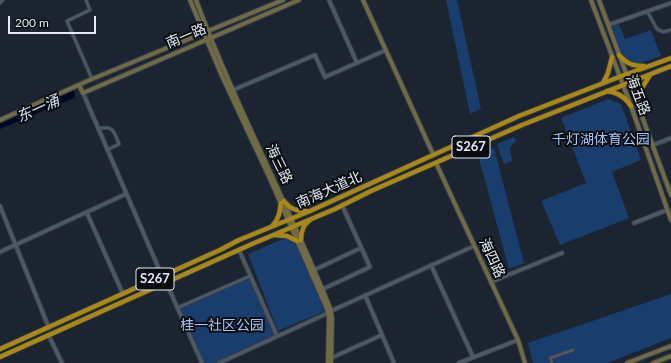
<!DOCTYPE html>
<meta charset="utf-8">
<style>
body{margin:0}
#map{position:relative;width:671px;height:363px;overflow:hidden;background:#1b2430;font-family:Lato,sans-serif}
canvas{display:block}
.scale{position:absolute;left:8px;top:16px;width:88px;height:18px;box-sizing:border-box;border:2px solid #e5ebf3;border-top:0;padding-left:5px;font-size:12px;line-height:14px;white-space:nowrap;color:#e5ebf3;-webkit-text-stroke:3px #090d12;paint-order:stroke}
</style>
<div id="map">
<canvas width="671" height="363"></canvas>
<div class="scale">200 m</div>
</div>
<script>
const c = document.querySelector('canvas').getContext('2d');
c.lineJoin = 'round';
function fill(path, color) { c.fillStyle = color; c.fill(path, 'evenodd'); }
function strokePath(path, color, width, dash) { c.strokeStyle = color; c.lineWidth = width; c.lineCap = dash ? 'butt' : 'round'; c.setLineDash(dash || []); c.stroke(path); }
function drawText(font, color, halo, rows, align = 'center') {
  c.font = font + ' Lato,"Noto Sans SC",sans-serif'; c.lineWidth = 4; c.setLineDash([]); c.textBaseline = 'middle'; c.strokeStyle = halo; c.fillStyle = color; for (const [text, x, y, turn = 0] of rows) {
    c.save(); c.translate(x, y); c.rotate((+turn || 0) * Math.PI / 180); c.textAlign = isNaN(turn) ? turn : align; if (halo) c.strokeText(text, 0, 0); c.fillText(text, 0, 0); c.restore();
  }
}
fill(new Path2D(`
 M446 0H457L481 109 470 114Z
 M619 24 625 39 651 30 661 56C654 58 647 62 639 63 621 67 617 39 612 26Z
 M608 99 621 104 641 160 612 172 629 218 560 245 541 201 586 183 561 118Z
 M514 137 516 141 510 147 512 161 504 164 497 144Z
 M494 148 524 263 509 269 478 155Z
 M285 238 290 239 295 242 325 311 278 331 248 254Z
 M250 276 277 336 219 363H202L177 308Z
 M671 294V338L607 363H533L528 343Z`), '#193d6c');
fill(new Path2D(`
 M74 90 75 96 74 98 0 129V124Z`), '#000723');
const minor = new Path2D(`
 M86 0 90 10 67 21 92 79
 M0 3 3 0
 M647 11 657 29 663 32 671 30
 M98 129C113 125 114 131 119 144L107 150
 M177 308 250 276
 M552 363 550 358 573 350`);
const tertiary = new Path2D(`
 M329 0 357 63
 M608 25 671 3
 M233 90 315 55 325 77 386 50
 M83 93 162 276
 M653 145 671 138
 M0 206 49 328
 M87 213 123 294
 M634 223 667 210
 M239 250 277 336
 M0 252 126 194
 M431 265 473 357
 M314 270 361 248
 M166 282 202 363
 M491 282 562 253
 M323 289 370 267 342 205
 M365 295 394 363
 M331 311 474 246
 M49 336 62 363
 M331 358 382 335
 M219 363 328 313
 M459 363 518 340`);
const secondary = new Path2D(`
 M190 0 222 76 271 181 327 309 329 317 328 363
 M196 0C235 105 288 204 330 308L332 318 331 363
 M363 0 433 154
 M591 0 631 106 671 220
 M599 0 671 195
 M79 85 83 93 299 0
 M0 120 92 79 283 0
 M436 163 518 340 525 363
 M627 363 671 346
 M653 363 671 356`);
const trunk = new Path2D(`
 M619 55C626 63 632 66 644 66
 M603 83 608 73 612 57
 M607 91C618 93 624 96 631 106
 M637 104 640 91 650 75
 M284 201C290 209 296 211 306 211
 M273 225C279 219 280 211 281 203
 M275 235 287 236 297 241
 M301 240C301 232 303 225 309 221
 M0 349 220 250 239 240 310 211 519 116 619 77 671 58
 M0 357 252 244 335 209 371 191 522 125 671 66`);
strokePath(minor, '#373e48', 4.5);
strokePath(tertiary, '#373e48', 5.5);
strokePath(secondary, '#373e48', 6);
strokePath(trunk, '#373e48', 6);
strokePath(minor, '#4e5865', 2.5);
strokePath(tertiary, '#4e5865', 3.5);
strokePath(secondary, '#706a47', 4);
strokePath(trunk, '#a98914', 4.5);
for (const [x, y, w] of [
 [471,147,38],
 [155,279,38]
]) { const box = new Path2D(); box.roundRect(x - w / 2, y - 11, w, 22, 3); c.fillStyle = '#090d12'; c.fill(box); strokePath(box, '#e5ebf3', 1); }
drawText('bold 13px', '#e5ebf3', null, [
 ["S267",471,147],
 ["S267",155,279]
]);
drawText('14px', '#e5ebf3', '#090d12', [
 ["南一路",186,36,-23],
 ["海五路",638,95,69],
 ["海三路",279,164,64],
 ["南海大道北",329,190,-24],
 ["海四路",492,258,65]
]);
drawText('14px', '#a0c5f7', '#090d12', [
 ["千灯湖体育公园",601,139],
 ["桂一社区公园",222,325]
]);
drawText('italic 15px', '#d4e1f2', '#090d12', [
 ["东一涌",38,109,-24]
]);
</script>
